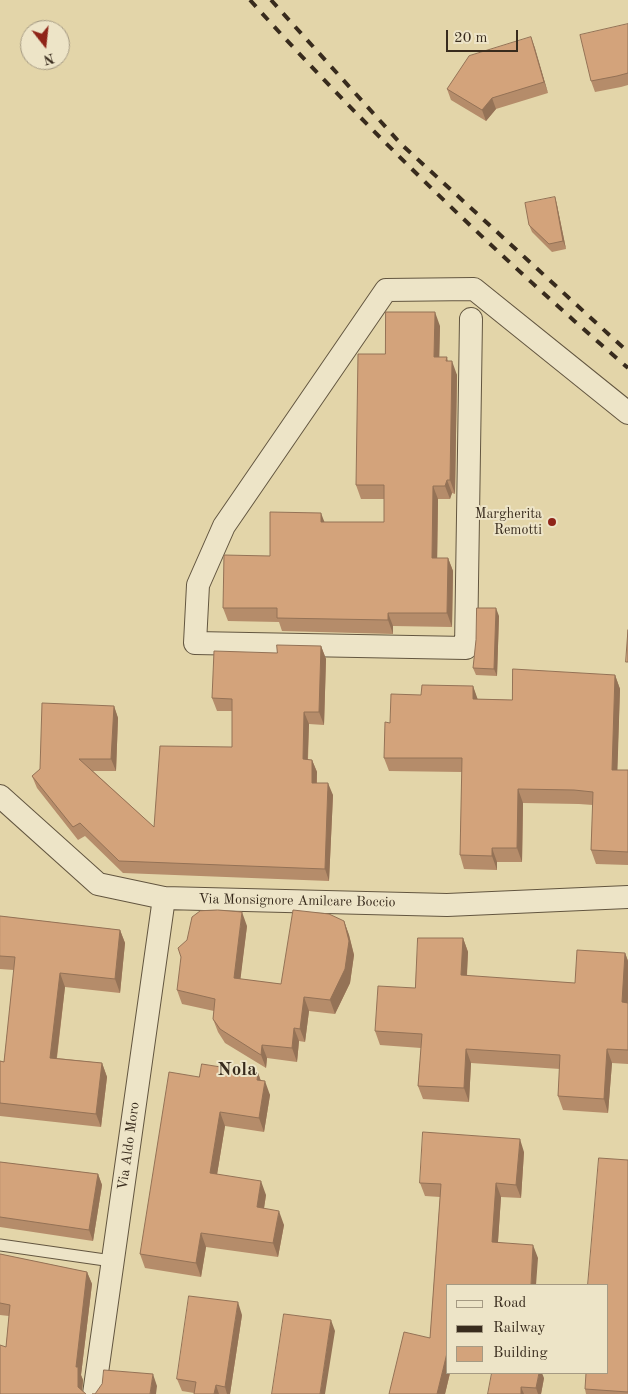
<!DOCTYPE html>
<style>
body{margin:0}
#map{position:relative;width:628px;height:1394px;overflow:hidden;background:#e3d5a9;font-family:"Old Standard TT",serif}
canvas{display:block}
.legend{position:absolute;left:446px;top:1284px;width:162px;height:90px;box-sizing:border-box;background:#ede4c7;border:1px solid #a59a83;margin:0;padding:6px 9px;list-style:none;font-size:15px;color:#382b1d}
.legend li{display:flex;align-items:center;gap:10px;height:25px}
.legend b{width:25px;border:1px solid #a59a83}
.north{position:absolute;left:20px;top:20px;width:50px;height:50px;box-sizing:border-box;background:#ede4c7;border:1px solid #a59a83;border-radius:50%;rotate:164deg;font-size:14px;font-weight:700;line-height:20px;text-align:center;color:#382b1d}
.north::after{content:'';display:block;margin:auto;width:18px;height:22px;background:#8f2418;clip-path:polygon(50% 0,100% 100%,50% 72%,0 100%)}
.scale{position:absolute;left:446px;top:30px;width:72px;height:22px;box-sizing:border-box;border:2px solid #382b1d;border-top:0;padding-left:6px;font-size:15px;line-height:18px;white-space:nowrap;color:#382b1d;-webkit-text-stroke:4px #ede4c7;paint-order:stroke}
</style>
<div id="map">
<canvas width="628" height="1394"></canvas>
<ul class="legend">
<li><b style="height:6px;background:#ede4c7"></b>Road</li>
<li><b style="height:6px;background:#382b1d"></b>Railway</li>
<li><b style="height:14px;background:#d3a37b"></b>Building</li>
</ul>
<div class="north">N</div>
<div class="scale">20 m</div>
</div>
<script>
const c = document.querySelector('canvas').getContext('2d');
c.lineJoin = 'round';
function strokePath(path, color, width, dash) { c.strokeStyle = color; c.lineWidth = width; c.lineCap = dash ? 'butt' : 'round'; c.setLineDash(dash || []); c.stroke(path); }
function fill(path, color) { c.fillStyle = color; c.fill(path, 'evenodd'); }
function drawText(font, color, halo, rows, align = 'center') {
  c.font = font + ' "Old Standard TT",serif'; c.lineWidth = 4; c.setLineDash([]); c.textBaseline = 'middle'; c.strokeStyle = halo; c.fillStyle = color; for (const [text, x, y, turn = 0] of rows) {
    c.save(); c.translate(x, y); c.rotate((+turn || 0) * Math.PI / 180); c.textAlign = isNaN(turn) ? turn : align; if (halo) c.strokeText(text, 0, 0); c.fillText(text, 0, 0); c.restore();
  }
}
const service = new Path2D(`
 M0 1245 112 1261`);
const minor = new Path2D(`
 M471 319 466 648 195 643 198 585 224 526 386 290 474 289 628 413
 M0 796 98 884 164 898 447 905 628 897
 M94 1394 164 898`);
strokePath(service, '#635640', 13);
strokePath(minor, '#635640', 24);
strokePath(service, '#ede4c7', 11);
strokePath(minor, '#ede4c7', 22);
strokePath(new Path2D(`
 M250 0C368 131 495 253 628 368
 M271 0 401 144 628 352`), '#382b1d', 4, [9, 9]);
fill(new Path2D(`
 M628 24V85L621 87 595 92 591 81Z
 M531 37 548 93 496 109 486 121 451 100 447 89Z
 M555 197 557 205 566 249 552 252 532 232 529 225Z
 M440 326 439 357H447L448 361 457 375 455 494 452 493 450 499H438L437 558H448L453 571 452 627 393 626V634L282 631 279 622 228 621 223 608 270 556 324 522H384V499H361L356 485 385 354Z
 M499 616 497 676 476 675 473 668Z
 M321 646 326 659 324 725 309 724 308 760H312L317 772V783L333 795 329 881 123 873 85 836 78 840 37 788 32 776 114 706 118 718 116 771H93L154 827 232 747V711H217L212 698 277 653Z
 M615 675 620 689 617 770H628V865L596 864 591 850 593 805 579 804 523 803 522 862H497V870L464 869 460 855 462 772 389 771 384 758 390 723 473 686 477 699 512 700Z
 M0 916 120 930 125 943 120 993 65 987 57 1058 102 1063 107 1077 101 1127 0 1116V1061L4 1062 14 970 0 969Z
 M344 921 349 935 354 955 350 983 335 1014 309 1011 305 1042 299 1041 297 1062 267 1058 266 1068 225 1043 218 1032 213 1019 214 1011 182 1004 177 990 247 926 240 979 281 984Z
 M463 938 468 952 467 976 575 983 625 953 628 961V1064L612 1063 608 1113 563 1110 558 1096 560 1069 471 1063 469 1102 423 1099 418 1086 421 1048 380 1045 375 1031Z
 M258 1073 261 1081 270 1095 264 1132 225 1126 217 1174 266 1195 264 1208 284 1225 278 1257 206 1247 201 1277 145 1268 140 1254 199 1077Z
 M524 1152 521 1198 501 1197 498 1242 538 1258 447 1285 450 1373 445 1394H389L430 1338 440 1197 425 1196 420 1183Z
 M628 1160V1394H586L585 1389 607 1373Z
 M0 1162 98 1174 102 1185 93 1241 0 1227Z
 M0 1254 87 1272 92 1284 81 1375 83 1380 82 1391 6 1347 9 1316 0 1315Z
 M242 1315 230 1394H194V1393L182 1391 177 1379Z
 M544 1378 541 1394H488Z`), '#b58c6a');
fill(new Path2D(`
 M531 37 535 48 548 93 544 82Z
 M492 98 496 109 486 121 482 110Z
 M555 197 557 205 566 249 563 241Z
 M435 312 440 326 439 371 434 357Z
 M452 361 457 375 455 494 450 480Z
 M447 480 452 493 450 499 445 486Z
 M433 486 438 499 437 571 432 558Z
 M321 513 326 526 321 522Z
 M448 558 453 571 452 627 447 613Z
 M496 608 499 616 497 676 494 669Z
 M388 613 393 626V634L388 620Z
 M321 646 326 659 324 725 319 712Z
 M615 675 620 689 617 784 612 770Z
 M473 686 478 700 473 699Z
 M114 706 118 718 116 771 111 759Z
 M304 712 309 724 307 772 303 759Z
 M312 760 317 772 316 795 312 783Z
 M328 783 333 795 329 881 325 869Z
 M518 789 523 803 522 862 517 848Z
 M492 848 497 862V870L492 856Z
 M242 912 247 926 239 991 234 978Z
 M344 921 349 935 354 955 350 983 335 1014 330 1000Z
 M120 930 125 943 120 993 115 979Z
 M463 938 468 952 466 989 461 975Z
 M625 953 628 961V998L627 1016 622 1002Z
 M60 973 65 987 55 1071 50 1058Z
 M304 997 309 1011 305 1042 300 1029Z
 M294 1028 299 1041 297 1062 292 1048Z
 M262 1045 267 1058 266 1068 261 1055Z
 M466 1049 471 1063 469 1102 464 1088Z
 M607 1049 612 1063 608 1113 604 1099Z
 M102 1063 107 1077 101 1127 96 1114Z
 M258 1073 263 1087 257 1080Z
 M265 1081 270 1095 264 1132 259 1118Z
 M220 1112 225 1126 215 1187 210 1173Z
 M520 1139 524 1152 521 1198 516 1185Z
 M98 1174 102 1185 93 1241 89 1230Z
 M261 1181 266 1195 262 1221 257 1207Z
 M496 1183 501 1197 497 1255 492 1242Z
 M279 1211 284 1225 278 1257 273 1243Z
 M201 1233 206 1247 201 1277 196 1263Z
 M533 1245 538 1258 536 1285H531Z
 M87 1272 92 1284 81 1375 83 1380 82 1394 78 1387 76 1367Z
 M238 1302 242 1315 230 1394H227L225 1387Z
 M331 1320 335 1331 325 1394H320Z
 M447 1353V1373H450L445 1394H437Z
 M539 1373H542L544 1378 541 1394H538L536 1388Z
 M153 1374 157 1386 156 1394H150Z
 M216 1385 219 1394H214Z
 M521 1387 524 1394H521Z`), '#947256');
const building = new Path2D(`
 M628 24V73L617 76 591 81 580 35Z
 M531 37 544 82 492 98 482 110 447 89 469 56Z
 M555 197 563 241 549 244 529 225 525 203Z
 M386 312H435L434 357H447L446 361H452L450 480H447L445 486H433L432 558H448L447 613H388V620L277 618V608H223L224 555 270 556V512L321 513V522H384V485H356L358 354H385Z
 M477 608H496L494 669 473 668 476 640Z
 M628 630V662H626Z
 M277 645 321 646 319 712H304L303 759 312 760V783H328L325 869 119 861 80 823 73 827 32 776 40 769 42 703 114 706 111 759H79L154 827 160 746 232 747V699L212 698 214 651 277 653Z
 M513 669 615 675 612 770H628V852L591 850 593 792 574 790 518 789 517 848H492V856L460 855 462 758H384L385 722 390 723 391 694 421 695 422 685 473 686V699L512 700Z
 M218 910 242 912 234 978 281 984 293 910 329 914 344 921 349 941 345 969 330 1000 304 997 300 1029 294 1028 292 1048 262 1045 261 1055 220 1029 213 1019 215 999 177 990 181 957 178 948 187 940 192 917 200 911Z
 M0 916 120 930 115 979 60 973 50 1058 102 1063 96 1114 0 1103V1061L4 1062 15 957 0 956Z
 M418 938H463L461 975 575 983 577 950 625 953 622 1002 628 1003V1050L607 1049 604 1099 558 1096 560 1055 466 1049 464 1088 418 1086 422 1034 375 1031 378 986 415 988Z
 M202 1064 258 1073 257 1080 265 1081 259 1118 220 1112 210 1173 261 1181 257 1207 279 1211 273 1243 201 1233 196 1263 140 1254 169 1072 199 1077Z
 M423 1132 520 1139 516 1185 496 1183 492 1242 533 1245 531 1285H447V1353L437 1394H389L404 1332 430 1338 441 1184 420 1183Z
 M599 1158 628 1160V1392L585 1389 586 1373H607V1285H588Z
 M0 1162 98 1174 89 1230 0 1217Z
 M0 1254 87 1272 76 1367H78V1387L86 1394H0V1345L6 1347 10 1305 0 1303Z
 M189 1296 238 1302 225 1387 216 1385 214 1394H194L196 1382 177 1379Z
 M284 1314 331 1320 320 1394H272Z
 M104 1370 153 1374 150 1394H92H95L102 1384Z
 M492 1373H539L536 1388 521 1387V1394H488Z`);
fill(building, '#d3a37b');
strokePath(building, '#947256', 1);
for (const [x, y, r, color] of [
 [552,522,5,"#8f2418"]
]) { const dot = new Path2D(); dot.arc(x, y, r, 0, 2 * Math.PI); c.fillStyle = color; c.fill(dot); strokePath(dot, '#ede4c7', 2); }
drawText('14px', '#382b1d', '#ede4c7', [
 ["Margherita",542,514],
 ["Remotti",542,530]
], 'right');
drawText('14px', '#382b1d', '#ede4c7', [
 ["Via Monsignore Amilcare Boccio",297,901,1],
 ["Via Aldo Moro",129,1146,-82]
]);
drawText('bold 19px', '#382b1d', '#ede4c7', [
 ["Nola",237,1070]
]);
</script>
